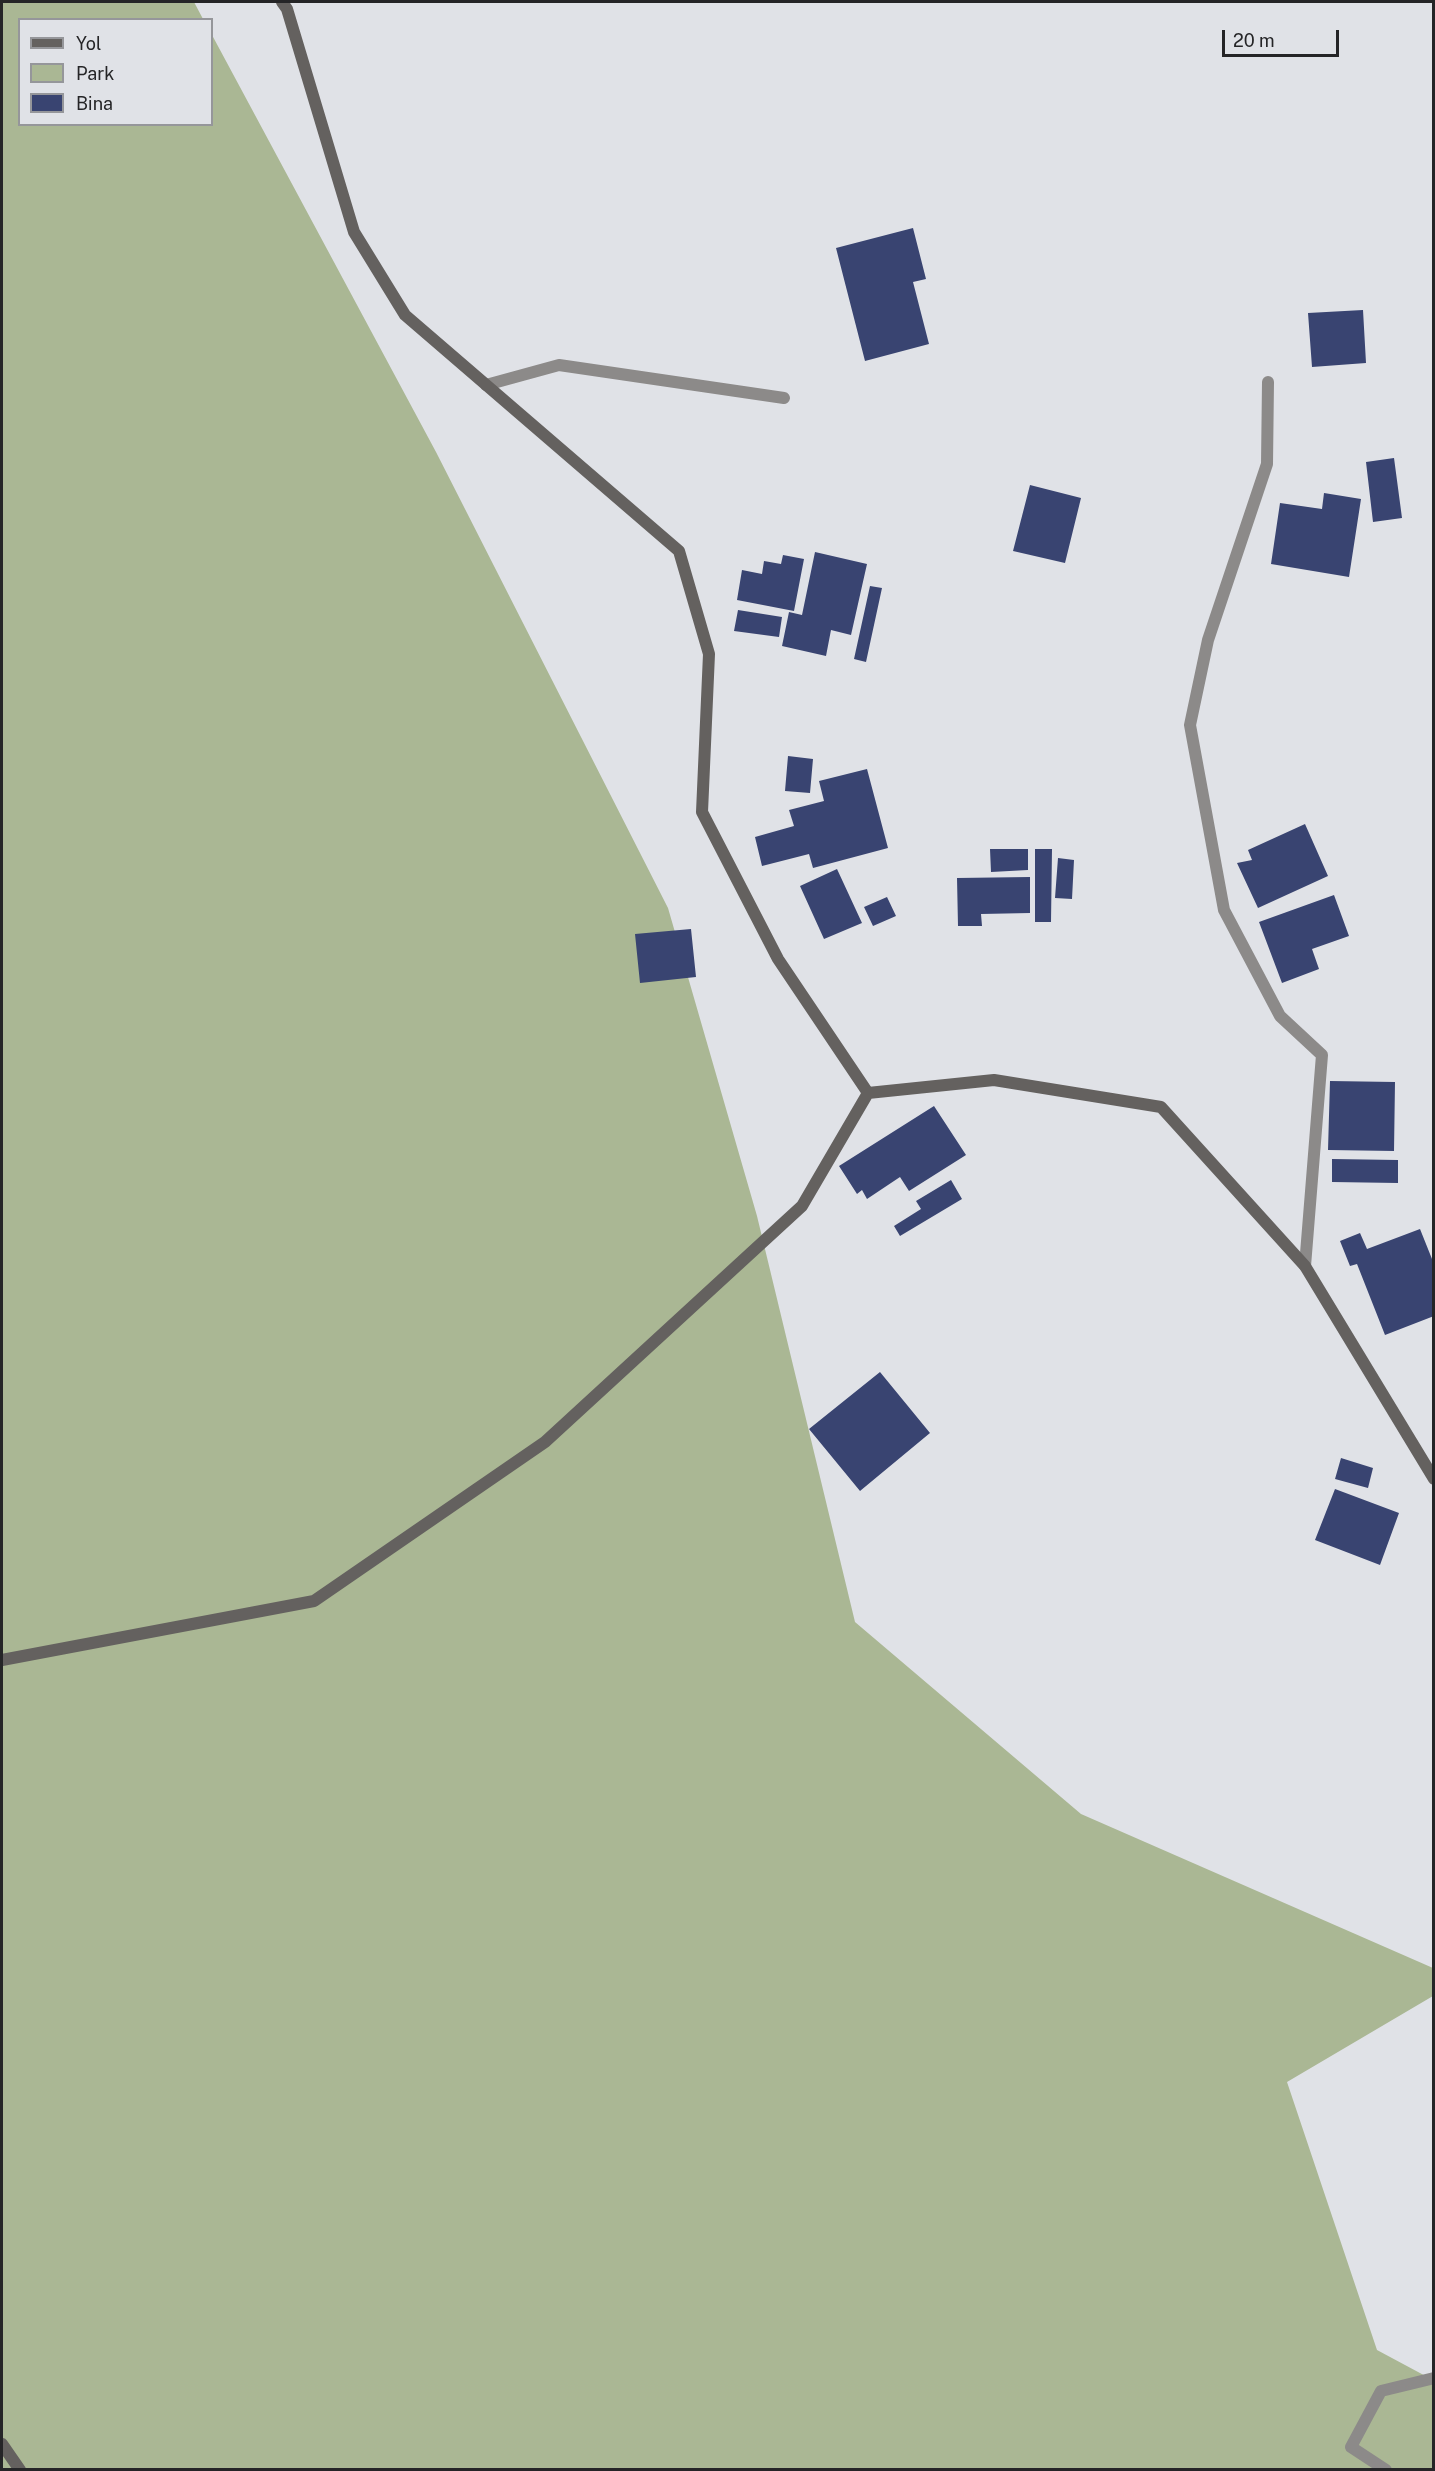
<!DOCTYPE html>
<style>
body{margin:0}
#map{position:relative;width:1435px;height:2471px;overflow:hidden;background:#e0e2e7;font-family:"Public Sans",sans-serif}
canvas{display:block}
.frame{position:absolute;inset:0;border:3px solid #252527;pointer-events:none}
.legend{position:absolute;left:18px;top:18px;width:195px;height:108px;box-sizing:border-box;background:#e0e2e7;border:2px solid #95969a;margin:0;padding:8px 10px;list-style:none;font-size:18px;color:#252527}
.legend li{display:flex;align-items:center;gap:12px;height:30px}
.legend b{width:30px;border:2px solid #95969a}
.scale{position:absolute;left:1222px;top:30px;width:117px;height:27px;box-sizing:border-box;border:3px solid #252527;border-top:0;padding-left:8px;font-size:18px;line-height:21px;white-space:nowrap;color:#252527;-webkit-text-stroke:4px #e0e2e7;paint-order:stroke}
</style>
<div id="map">
<canvas width="1435" height="2471"></canvas>
<div class="frame"></div>
<ul class="legend">
<li><b style="height:8px;background:#64615f"></b>Yol</li>
<li><b style="height:16px;background:#aab794"></b>Park</li>
<li><b style="height:16px;background:#394471"></b>Bina</li>
</ul>
<div class="scale">20 m</div>
</div>
<script>
const c = document.querySelector('canvas').getContext('2d');
c.lineJoin = 'round';
function fill(path, color) { c.fillStyle = color; c.fill(path, 'evenodd'); }
function strokePath(path, color, width, dash) { c.strokeStyle = color; c.lineWidth = width; c.lineCap = dash ? 'butt' : 'round'; c.setLineDash(dash || []); c.stroke(path); }
fill(new Path2D(`
 M2 2H194L203 19 20 20V124H212V35L436 452 668 908 757 1216 855 1622 1081 1814 1433 1968V1996L1287 2082 1377 2350 1433 2380V2469L2 2470Z`), '#aab794');
fill(new Path2D(`
 M913 228 926 279 913 282 929 344 865 361 836 248Z
 M1363 310 1366 363 1312 367 1308 313Z
 M1394 458 1402 518 1373 522 1366 462Z
 M1030 485 1081 498 1065 563 1013 551Z
 M1324 493 1361 499 1349 577 1271 564 1280 503 1322 509Z
 M815 552 867 564 851 635 831 630 826 656 782 646 789 612 802 615Z
 M783 555 804 559 794 611 737 600 742 570 762 574 764 561 781 564Z
 M870 586 882 588 866 662 854 659Z
 M738 610 782 617 779 637 734 631Z
 M788 756 813 759 810 793 785 791Z
 M867 769 888 848 813 868 809 854 762 866 755 837 794 826 789 810 824 801 819 781Z
 M1305 824 1328 876 1258 908 1237 863 1252 860 1248 850Z
 M990 849H1028V870L991 872Z
 M1035 849H1052L1051 922H1035Z
 M1058 858 1074 860 1072 899 1055 898Z
 M837 869 862 923 824 939 800 886Z
 M1030 877V913L981 914 982 926H958L957 878Z
 M1334 895 1349 936 1312 949 1319 969 1282 983 1259 922Z
 M887 897 896 916 873 926 864 907Z
 M691 929 696 977 640 983 635 934Z
 M1330 1081 1395 1082 1394 1151 1328 1150Z
 M934 1106 966 1155 909 1191 900 1177 867 1199 862 1190 857 1194 839 1166Z
 M1332 1159 1398 1160V1183L1332 1182Z
 M951 1180 962 1199 900 1236 894 1226 921 1209 916 1201Z
 M1420 1229 1434 1264V1316L1385 1335 1357 1264 1350 1266 1340 1241 1360 1233 1367 1249Z
 M880 1372 930 1433 860 1491 809 1429Z
 M1341 1458 1373 1468 1368 1488 1335 1479Z
 M1335 1489 1399 1513 1380 1565 1315 1540Z`), '#394471');
strokePath(new Path2D(`
 M1268 382 1267 464 1208 640 1190 725 1224 910 1280 1016 1322 1055 1305 1266
 M486 385 559 365 784 398
 M1386 2470 1351 2447 1381 2391 1434 2378`), '#8c8a89', 12);
strokePath(new Path2D(`
 M282 2 287 9 354 232 405 315 679 551 709 654 702 812 778 959 868 1093
 M868 1093 994 1080 1161 1107 1305 1266 1434 1479
 M2 1660 314 1601 545 1442 802 1206 868 1093
 M2 2444 20 2470`), '#64615f', 12);
</script>
